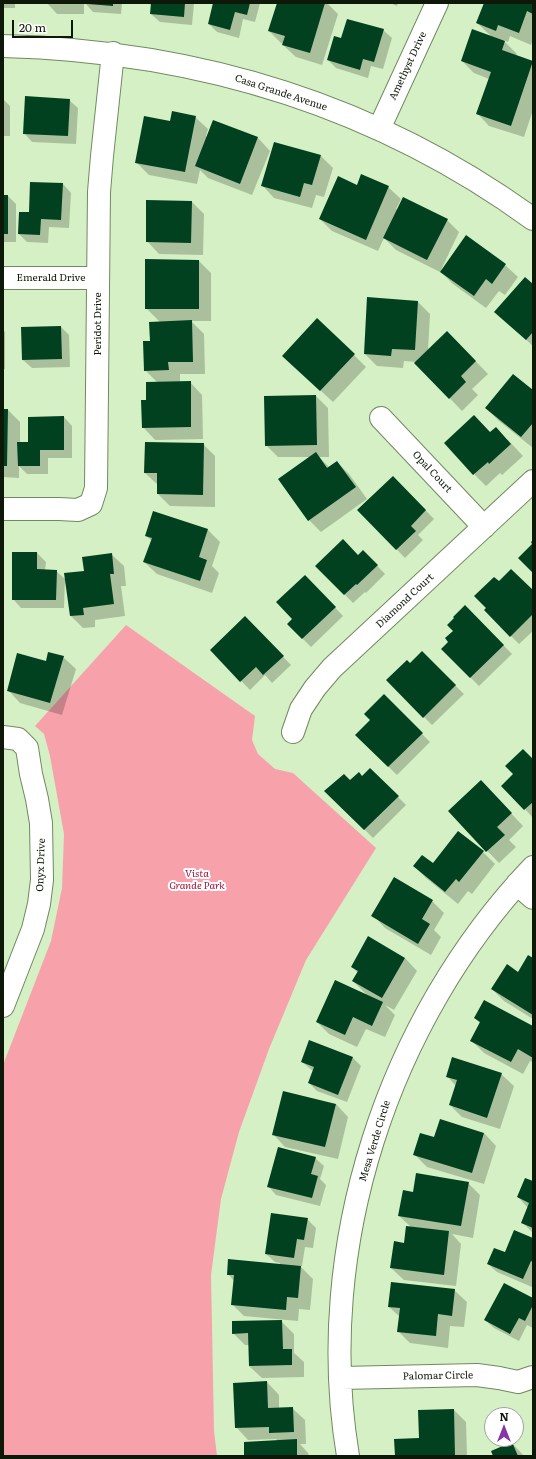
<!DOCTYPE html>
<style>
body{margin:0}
#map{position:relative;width:536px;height:1459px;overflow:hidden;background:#d5f0c4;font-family:Literata,serif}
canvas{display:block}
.frame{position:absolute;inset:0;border:4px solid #0e1808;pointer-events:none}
.north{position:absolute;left:484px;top:1407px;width:40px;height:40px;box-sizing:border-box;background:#fff;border:1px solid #9fa39c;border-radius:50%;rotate:0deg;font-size:11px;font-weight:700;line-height:16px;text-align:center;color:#0e1808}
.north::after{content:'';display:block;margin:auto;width:14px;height:18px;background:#8537a8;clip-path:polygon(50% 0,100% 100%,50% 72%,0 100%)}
.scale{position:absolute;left:12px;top:20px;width:61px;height:18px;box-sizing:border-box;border:2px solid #0e1808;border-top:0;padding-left:5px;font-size:12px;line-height:14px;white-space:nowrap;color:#0e1808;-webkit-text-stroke:3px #fff;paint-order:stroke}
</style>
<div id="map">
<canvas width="536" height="1459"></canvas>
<div class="frame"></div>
<div class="north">N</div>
<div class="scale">20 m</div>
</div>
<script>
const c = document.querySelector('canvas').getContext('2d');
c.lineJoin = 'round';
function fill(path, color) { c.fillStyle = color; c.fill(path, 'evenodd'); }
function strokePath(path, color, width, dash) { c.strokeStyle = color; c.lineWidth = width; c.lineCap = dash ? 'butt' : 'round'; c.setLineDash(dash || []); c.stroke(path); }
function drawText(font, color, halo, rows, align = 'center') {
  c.font = font + ' Literata,serif'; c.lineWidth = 4; c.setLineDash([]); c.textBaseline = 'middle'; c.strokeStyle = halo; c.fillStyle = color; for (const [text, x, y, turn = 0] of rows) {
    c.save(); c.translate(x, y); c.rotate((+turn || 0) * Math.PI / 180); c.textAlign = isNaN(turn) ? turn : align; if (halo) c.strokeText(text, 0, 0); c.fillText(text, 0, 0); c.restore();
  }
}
fill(new Path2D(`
 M126 625 255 716 252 740 258 754 275 769 293 773 376 848 306 960 269 1049 239 1132 221 1199 211 1275 214 1431 217 1456H3V1065L51 941 62 888 64 834 50 756 44 734 35 726Z`), '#f7a2aa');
fill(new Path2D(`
 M3 3H15V8H3Z
 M47 3H84V14H57Z
 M85 3H122L121 14 93 12Z
 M149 3H194L192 25 160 22 151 14 152 6Z
 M214 3H260L255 22 243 19 239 38 217 32 209 24Z
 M278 3H327L338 14 322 65 296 57 283 45 284 44 281 43 269 31Z
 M390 3H398L397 6Z
 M485 3H533V39L531 45 510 36 508 42 503 40 517 54 516 56 533 62V110L524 137 489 126 477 113 489 79 474 73 462 61 492 37 477 23Z
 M383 30 392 38 383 69 371 66 368 78 336 68 328 60 342 39Z
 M3 99 10 106V136H3Z
 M69 100 78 108 76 144 32 142 24 133Z
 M195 117 208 129 206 136 207 137 213 121 258 138 270 151 252 195 208 178 200 170 197 184 149 175 136 162 171 122Z
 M321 156 333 168 324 197 316 195 312 208 274 198 262 185Z
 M63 184 71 193 69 228 49 227 48 243 27 242 19 234 30 213Z
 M357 186 388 187 401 199 396 209 447 220 459 232 441 270H442L466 237 505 265 518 277 505 295 499 291 486 308 453 284 440 271V272L396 250 384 238 378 251 332 231 320 219Z
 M3 196H8L16 204V242H3Z
 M147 201 192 202 204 214 203 255 159 254 147 241Z
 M199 261 211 273V321H191L204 334 205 374H180V383L190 382 202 395 203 439 155 440 143 427 147 401 158 383 145 370 151 341 160 322 146 308Z
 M533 285V346L495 312Z
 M418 302 430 314 428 351 460 345 488 374 472 389 478 395 462 411 416 363 417 362 404 361 403 368 377 366 365 354Z
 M61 327 69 335 70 367 32 368 23 360Z
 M3 330 5 332V369H3Z
 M354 355 366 367 333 402 296 368Z
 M533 391V448L499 421 486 408Z
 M316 396 328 408 329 457H319L329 467 337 462 349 474 367 499 321 532 309 520 311 457H278L266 445Z
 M3 410H8L20 422V443H29L64 417 72 426V458H48V474H27L19 466V478L3 477Z
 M491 433 508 440 523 456 502 475 500 473 486 486 474 474Z
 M203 444 215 456V507L170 506 158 494V485L145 473Z
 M393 477 434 519 418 535 423 540 405 558 359 510Z
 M154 512 208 530 220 542 212 566 219 573 212 593 157 574 144 562 152 541 146 536Z
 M363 551 385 574 366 593 365 592 353 603 317 566 358 556Z
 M13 553H37L46 562 45 571H56L65 579 64 608H21L13 599Z
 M111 554 124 566 126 586H121L125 616 95 620V627L83 628 71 616 85 571Z
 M305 576 343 616 311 647 288 624 293 619Z
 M499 583 533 592V631L519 644 485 610Z
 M465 606 512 654 479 686 442 649 450 642Z
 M245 617 291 665 272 683 265 675 250 690 211 650Z
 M422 653 464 694 432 725 387 680 410 665Z
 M63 657 76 669 62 715 20 703 8 690 46 663Z
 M384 696 430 742 397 775 356 735 371 720Z
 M533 760V818L525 809 514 774Z
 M370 769 406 805 373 838 326 791 362 777Z
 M493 794 523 826 509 840 516 847 499 863 449 811Z
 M459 832 483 852 495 864 472 894 468 891 458 904 426 878 414 866 433 864Z
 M432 901 444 913 434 930 441 937 431 955 385 928 373 915Z
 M405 958 417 971 394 1010 385 1005 395 1015 385 1037 366 1029 357 1047 329 1034 317 1022 368 996 353 981 358 973 352 967Z
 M533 959V1019L504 1001 492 989 519 973Z
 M475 1018 533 1027V1062L530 1061 523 1074 484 1053 472 1041 481 1024Z
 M353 1058 361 1066 347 1102 317 1091 309 1083 313 1071 302 1062Z
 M501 1074 514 1086 500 1129 462 1117 450 1105 456 1086 447 1076Z
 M336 1104 348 1117 338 1159 285 1147 273 1134Z
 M484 1133 496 1146 484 1184 427 1167 414 1154 435 1139Z
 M315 1158 324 1166 320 1179 326 1185 320 1206 276 1195 268 1186Z
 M533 1182V1233L522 1222 528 1208 518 1197Z
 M468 1183 480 1195 473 1238 452 1234 461 1244 456 1286 404 1280 391 1268 405 1244 411 1227 399 1216 413 1193Z
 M307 1219 316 1228 313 1248 305 1247 302 1266H300L313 1279 310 1310 299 1309 298 1321 244 1316 232 1304 234 1281 228 1274 280 1265V1263L275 1262 266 1254Z
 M533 1239V1283L532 1287 497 1272 488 1264Z
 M454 1290 467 1302 464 1327 450 1326 448 1348 410 1343 398 1331 400 1317 389 1307Z
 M533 1300V1328L527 1325 519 1341 494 1328 485 1320Z
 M280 1320 294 1334V1353L304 1362V1377L262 1378 249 1366V1345H245L233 1333 280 1321Z
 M267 1382 279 1395V1408H292L305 1420 306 1444H300L308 1453 309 1456H245L278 1441 276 1439 248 1440 236 1427Z
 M454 1410 466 1422 467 1456H396L420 1439Z
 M512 1443 524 1456H494Z`), '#0003');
fill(new Path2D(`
 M88 3H113V6L88 4Z
 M151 3H185L184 17 150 14Z
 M213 3H250L247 15 235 12 230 30 208 24Z
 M277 3H325L310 53 282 45 285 36 268 31Z
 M484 3H533V14L527 11 519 33 498 25 496 31 476 23Z
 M347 19 384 29 374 62 363 59 360 70 327 60 334 36 341 38Z
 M472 29 505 41 502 50 533 61 511 126 476 114 491 72 461 61Z
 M25 96 70 99 68 136 23 134Z
 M172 111 196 116 185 172 135 163 144 116 170 121Z
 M213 120 258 137 240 184 195 166Z
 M274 142 321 155 312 185 304 183 300 197 261 186Z
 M361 174 389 186 366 240 319 219 338 176 357 185Z
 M30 182 63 183 61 220 41 219 40 235 18 234 19 212H29Z
 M3 195H8V234H3Z
 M403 197 448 219 427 260 383 238Z
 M146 200 192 201 191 243 146 242Z
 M466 235 506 264 492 284 486 279 474 296 440 272Z
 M145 259 199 260V309H145Z
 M525 277 533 284V332L526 340 494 312Z
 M367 297 418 301 415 350 392 349 391 356 364 354Z
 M317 318 355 354 320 391 282 356Z
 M192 320 193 362H168L169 370 144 371 143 341H150L149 322Z
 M61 326 62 359 22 360 21 327Z
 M447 331 476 361 461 376 466 382 449 399 414 363Z
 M513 374 533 390V423L521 437 485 408Z
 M191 381V427L142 428 141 400H146V382Z
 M316 395 317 445 265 446 264 396Z
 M3 409H8L7 466H3Z
 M474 415 490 432 496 427 511 444 489 464 488 462 473 475 444 443Z
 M64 416V450H40V466H18L17 442H28V417Z
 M145 442 204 443 203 495 157 494V473H144Z
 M316 452 327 468 337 461 356 487 308 521 278 479Z
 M393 476 426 510 411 526 416 531 396 550 357 510Z
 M153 511 208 529 199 557 207 560 200 581 143 562 152 538 145 536Z
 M343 539 358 555 363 550 378 565 357 585 356 584 344 595 315 566Z
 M533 540V573L518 558 532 544 531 542Z
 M12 552H37V569L57 570 56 600H12Z
 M112 553 114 574H110L114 604 83 608 84 615 70 616 64 573 84 571 82 557Z
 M511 569 533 590V614L510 637 484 610 486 608 474 596 494 577 499 581Z
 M305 575 336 607 302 639 287 624 292 619 276 602Z
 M465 605 504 645 470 678 441 649 448 642 445 638 453 631 447 625 454 618 453 617Z
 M245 616 284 656 263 675 256 667 240 682 210 650Z
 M422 651 456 685 423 718 386 680 407 660 410 663Z
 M48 652 64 656 50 703 7 691 17 653 46 661Z
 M384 694 423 733 388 767 355 735 370 720 364 714Z
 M523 749 533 759V802L524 810 501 786 513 774 505 766Z
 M370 768 399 796 364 830 324 791 344 774 350 780 359 772 362 776Z
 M481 780 512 813 497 827 505 835 486 852 448 811Z
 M458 831 484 851 459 882 456 879 445 892 413 866 422 855 433 863Z
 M394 877 433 900 422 919 430 924 418 944 371 916Z
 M368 936 405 958 382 998 352 981 358 971 351 967Z
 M528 955 533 958V1015L491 989 507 964 518 972Z
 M335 980 383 1002 372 1026 353 1017 345 1035 316 1022Z
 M484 1000 533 1026V1058L518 1049 511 1062 470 1041 480 1022 474 1018Z
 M309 1040 353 1057 338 1095 308 1083 314 1067 301 1062Z
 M452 1057 502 1073 487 1118 449 1105 457 1080 446 1077Z
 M283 1091 336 1104 325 1147 272 1135Z
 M440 1119 484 1133 472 1173 413 1155 420 1133 434 1137Z
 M278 1147 316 1157 311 1174 318 1176 312 1198 267 1187Z
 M416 1173 469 1182 461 1226 398 1216 403 1190 413 1192Z
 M525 1178 533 1181V1228L521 1223 529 1203 517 1197Z
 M271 1213 308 1218 304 1240 297 1239 294 1258 265 1254Z
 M406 1226 449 1231 444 1275 390 1268 394 1241 404 1243Z
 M514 1230 533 1238V1262L531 1261 523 1279 487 1264 494 1248 505 1252Z
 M228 1259 301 1266 298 1298 287 1297 286 1310 231 1305 234 1275H227Z
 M391 1282 455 1289 452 1316 438 1314 436 1336 397 1332 400 1308 388 1307Z
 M504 1283 533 1298V1305L525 1321 519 1318 510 1334 484 1320Z
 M282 1320 283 1349H292V1365L249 1366 248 1333 232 1334V1321Z
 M267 1381 268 1408 293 1407 294 1432 269 1433V1427L235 1428 233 1383Z
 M454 1409 455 1456H395L394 1439 419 1438 418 1410Z
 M297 1439V1456H244V1442Z
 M512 1442 518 1456H493L491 1451Z`), '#014120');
const minor = new Path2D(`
 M3 46C196 51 376 105 533 219
 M379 129 437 3
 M3 278H98
 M381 418 484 527
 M3 509H59L78 510 91 504 96 488 99 192 102 156 113 53
 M293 732 301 709 315 688 332 668 533 481
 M3 737 18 739 27 748 31 774 37 799 41 823 42 880 39 904 33 929 3 1006
 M517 884 533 898
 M341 1378 477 1375 499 1378 518 1382 533 1377
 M348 1456C313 1248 388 1019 533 867`);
strokePath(minor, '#718961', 24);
strokePath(minor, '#fff', 22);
drawText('10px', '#0e1808', '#fff', [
 ["Amethyst Drive",408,66,-65],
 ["Casa Grande Avenue",281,93,18],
 ["Emerald Drive",51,278],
 ["Peridot Drive",98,324,-90],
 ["Opal Court",432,472,47],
 ["Diamond Court",405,601,-43],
 ["Onyx Drive",41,865,-88],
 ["Mesa Verde Circle",375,1141,-73],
 ["Palomar Circle",438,1376,-1]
]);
drawText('italic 10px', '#9e143a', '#fff', [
 ["Vista",197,874],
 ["Grande Park",197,886]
]);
</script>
